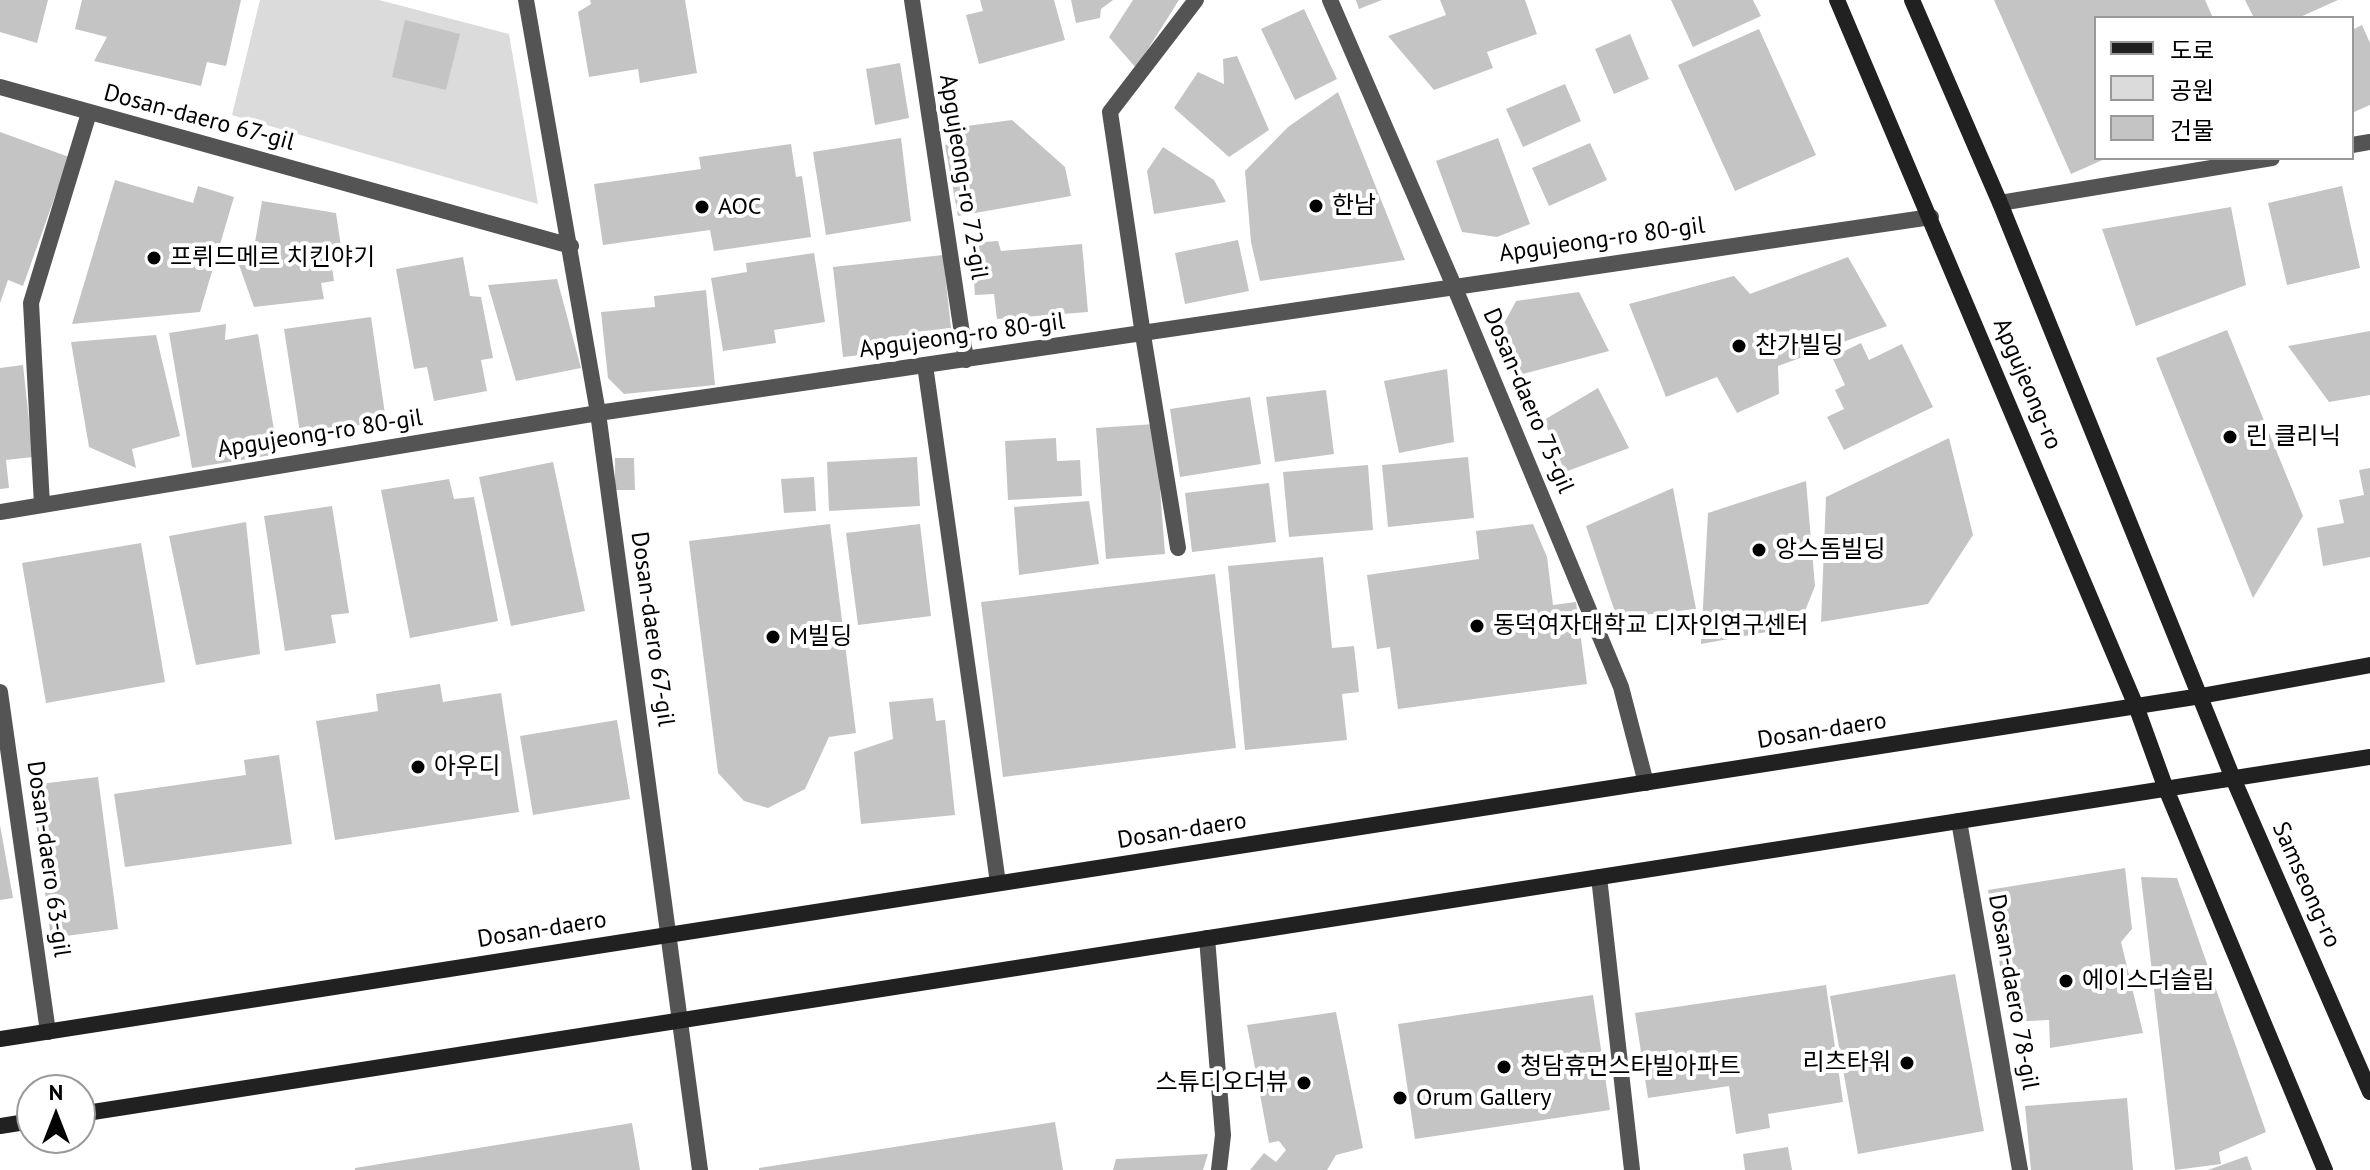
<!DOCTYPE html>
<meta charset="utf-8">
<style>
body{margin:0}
#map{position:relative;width:2370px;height:1170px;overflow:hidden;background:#fff;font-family:"PT Sans","Noto Sans KR",sans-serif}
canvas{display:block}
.legend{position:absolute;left:2094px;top:16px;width:260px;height:144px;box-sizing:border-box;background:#fff;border:2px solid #999;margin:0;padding:10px 14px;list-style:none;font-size:24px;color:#000}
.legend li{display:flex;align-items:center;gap:16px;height:40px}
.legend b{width:40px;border:2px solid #999}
.north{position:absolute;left:16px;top:1074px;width:80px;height:80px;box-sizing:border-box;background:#fff;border:2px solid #999;border-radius:50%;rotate:0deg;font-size:22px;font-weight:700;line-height:32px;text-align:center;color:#000}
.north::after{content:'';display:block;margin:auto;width:28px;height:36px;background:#000;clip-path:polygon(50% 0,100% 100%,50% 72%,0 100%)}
</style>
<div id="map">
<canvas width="2370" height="1170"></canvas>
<ul class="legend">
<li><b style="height:10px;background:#212121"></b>도로</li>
<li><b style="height:22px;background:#dbdbdb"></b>공원</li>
<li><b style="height:22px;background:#c4c4c4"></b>건물</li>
</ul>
<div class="north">N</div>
</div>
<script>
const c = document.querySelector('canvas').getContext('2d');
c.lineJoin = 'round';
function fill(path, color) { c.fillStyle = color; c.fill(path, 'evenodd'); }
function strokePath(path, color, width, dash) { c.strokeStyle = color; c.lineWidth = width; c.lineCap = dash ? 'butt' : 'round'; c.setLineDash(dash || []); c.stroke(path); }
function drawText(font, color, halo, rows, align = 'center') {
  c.font = font + ' "PT Sans","Noto Sans KR",sans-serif'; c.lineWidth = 8; c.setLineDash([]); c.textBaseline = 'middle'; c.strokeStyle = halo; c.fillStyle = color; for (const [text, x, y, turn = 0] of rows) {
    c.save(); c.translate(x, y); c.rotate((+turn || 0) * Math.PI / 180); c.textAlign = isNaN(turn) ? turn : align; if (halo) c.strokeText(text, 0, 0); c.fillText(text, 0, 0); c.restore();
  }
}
fill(new Path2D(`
 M260 0H379L509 34 538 204 232 115Z`), '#dbdbdb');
fill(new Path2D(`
 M0 0H48L37 43 0 32Z
 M82 0H241L226 66 207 62 201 86 94 61 107 37 75 29Z
 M590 0H685L697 73 640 83 638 69 589 77 578 12 591 4Z
 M980 0H1054L1065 40 979 64 966 15 983 11Z
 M1071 0H1113L1101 9 1100 18 1076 23Z
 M1133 0H1179L1136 68 1109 37Z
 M1356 0H1382L1359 9Z
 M1440 0H1525L1537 34 1487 52 1493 68 1434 90 1388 36 1446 15Z
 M1671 0H1753L1761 16 1693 47Z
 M1994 0H2205L2213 18H2096V158H2107L2071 174Z
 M2245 0H2338L2298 18H2254Z
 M1304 9 1337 79 1295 100 1261 29Z
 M405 20 460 34 446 90 392 77Z
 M2362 25 2370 43V105L2352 113V30Z
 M1759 29 1816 155 1735 191 1678 65Z
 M1630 34 1649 79 1614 94 1595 49Z
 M1237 56 1269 130 1229 157 1174 108 1198 72 1224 84 1223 59Z
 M900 63 909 118 875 125 866 69Z
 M1565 84 1581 121 1523 147 1506 109Z
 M1338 92 1405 260 1260 281 1251 242 1245 171 1288 127Z
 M1012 120 1065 167 1071 196 958 216 945 145 961 142 967 126Z
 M0 132 69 157 23 286 8 280 0 303Z
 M901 138 911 221 826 235 813 152Z
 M1498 138 1530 224 1497 237 1462 232 1436 161Z
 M1590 143 1607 180 1549 206 1532 168Z
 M791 144 796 177 802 176 811 237 714 251 710 230 603 245 594 184 701 169 699 157Z
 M1163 147 1214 180 1226 202 1154 214 1147 171Z
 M115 180 193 203 198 186 234 197 200 312 72 324Z
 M2342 186 2360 268 2287 285 2268 203Z
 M262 201 336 213 341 247 329 248 334 281 321 283 324 299 254 307 234 251 253 254Z
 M2231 207 2246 285 2136 326 2102 229Z
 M1238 240 1249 291 1185 304 1175 253Z
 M998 241 1001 251 1082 244 1088 312 997 319 994 294 975 295 971 243Z
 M814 253 825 322 774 330 776 343 723 351 711 278 747 272 746 263Z
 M943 255 951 328 915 332 917 349 843 357 833 267Z
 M463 257 470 296 481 297 493 358 481 360 487 391 434 401 427 367 414 369 396 269Z
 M1848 257 1887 326 1778 366 1779 394 1737 413 1717 377 1666 397 1629 304 1734 276 1750 294Z
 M557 279 581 368 516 381 488 285Z
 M706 290 715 385 624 394 608 378 601 312 655 307 654 296Z
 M1579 292 1609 351 1523 374 1499 333 1516 301Z
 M371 317 386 421 300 433 284 329Z
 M226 324 225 340 258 334 278 454 192 468 169 333Z
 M2227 330 2303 516 2253 598 2156 358Z
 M2370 331V395L2329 402 2288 346Z
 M156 335 180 436 132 449 136 468 89 447 71 342Z
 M1861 343 1869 360 1902 344 1933 407 1844 450 1827 417 1844 409 1835 390 1845 385 1832 357Z
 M23 365 33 457 6 460 9 488 0 489V368Z
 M1447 369 1454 442 1399 453 1384 381Z
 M1598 388 1629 448 1565 472 1544 420Z
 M1326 390 1334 454 1275 462 1266 397Z
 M1250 397 1261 464 1180 477 1170 409Z
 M1155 424 1165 554 1106 559 1096 428Z
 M1056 438 1057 461 1080 460 1082 496 1008 500 1005 441Z
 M1949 438 1973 535 1928 604 1821 622 1826 497Z
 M917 457 920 506 829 511 827 462Z
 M1468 457 1474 518 1388 527 1382 465Z
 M615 458H634L635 490H615Z
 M553 462 585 611 511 626 479 477Z
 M1368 465 1373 530 1289 537 1283 472Z
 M2370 468V557L2323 566 2317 528 2344 523 2339 500 2364 495 2359 470Z
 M814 477 816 511 784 513 781 479Z
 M449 479 454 499 474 497 498 621 410 638 381 490Z
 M1806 481 1815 586 1799 626 1701 644 1708 513Z
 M1269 483 1276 542 1192 552 1185 493Z
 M1673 488 1696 609 1617 618 1586 526Z
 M1089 501 1099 564 1019 575 1014 507Z
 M332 506 349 613 331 615 336 643 285 651 264 516Z
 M246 522 260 654 196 665 169 536Z
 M830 524 856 733 829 737 805 789 768 808 744 801 718 773 689 541Z
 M920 524 931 616 858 625 846 533Z
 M1533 524 1547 557 1553 605 1576 602 1587 684 1398 709 1390 647 1377 649 1367 575 1479 559 1476 531Z
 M141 543 165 682 46 703 22 563Z
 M1323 557 1332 648 1354 646 1359 692 1342 694 1347 740 1245 750 1228 566Z
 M1215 574 1236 748 1003 777 981 602Z
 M440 684 443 702 501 693 519 812 335 840 316 721 378 711 376 694Z
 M933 698 936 721 945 720 955 815 861 824 854 752 893 739 889 702Z
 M617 720 630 799 533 815 520 736Z
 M279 755 292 844 125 867 114 794 246 775 244 760Z
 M98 777 118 929 51 938 31 785Z
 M0 825 13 898 0 900Z
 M2125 868 2132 929 2121 942 2143 1033 2050 1048 2049 1020 2009 1022 1988 890Z
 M2141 877 2177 878 2266 1132 2219 1152 2221 1164 2175 1170Z
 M1955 974 1984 1131 1858 1154 1830 996Z
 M1826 985 1843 1102 1768 1114 1770 1128 1736 1134 1729 1086 1648 1098 1635 1013Z
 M1593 995 1610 1110 1415 1139 1398 1024Z
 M1336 1012 1363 1148 1336 1155 1327 1170H1250L1264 1153 1276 1162 1286 1150 1279 1141 1269 1143 1247 1025Z
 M2127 1098 2133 1170H2031L2025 1106Z
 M1055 1122 1063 1170H759V1168Z
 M632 1123 640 1170H355V1168Z
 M1788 1147 1792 1170H1745L1743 1154Z
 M1208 1154 1203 1170H1113L1116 1159Z
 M2247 1156 2252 1170H2208Z`), '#c4c4c4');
strokePath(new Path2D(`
 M1143 335 1110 112 1196 0
 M925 365 998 883
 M0 692 48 1032
 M1599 877 1632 1170`), '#545454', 16);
strokePath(new Path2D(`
 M526 0 598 413 700 1170
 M912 0 966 360
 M1330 0 1454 286 1621 687 1646 783
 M0 87 571 246
 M2352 145 2370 142
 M2000 203 2272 158
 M1143 335 1178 548
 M42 505 31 303 89 113
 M0 512 598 413 1931 217
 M1959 821 2020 1170
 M1207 938 1223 1135 1219 1170`), '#545454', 16);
strokePath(new Path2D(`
 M1837 0 2136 706 2166 789 2325 1170
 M1912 0 2000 203 2232 776 2370 1092
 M0 1039 2201 696 2370 665
 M80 1114 2370 757
 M0 1126 32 1121`), '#212121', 16);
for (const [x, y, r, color] of [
 [1316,206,8,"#000"],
 [702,207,8,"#000"],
 [154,258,8,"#000"],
 [1739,346,8,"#000"],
 [2230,437,8,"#000"],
 [1759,550,8,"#000"],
 [1477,626,8,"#000"],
 [773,637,8,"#000"],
 [418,767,8,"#000"],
 [2066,981,8,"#000"],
 [1907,1063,8,"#000"],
 [1504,1067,8,"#000"],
 [1304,1083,8,"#000"],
 [1400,1098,8,"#000"]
]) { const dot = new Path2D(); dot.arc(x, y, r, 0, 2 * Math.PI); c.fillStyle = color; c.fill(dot); strokePath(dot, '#fff', 3); }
drawText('24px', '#000', '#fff', [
 ["Dosan-daero 67-gil",199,118,15],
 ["Apgujeong-ro 72-gil",963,177,81],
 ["Apgujeong-ro 80-gil",1602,240,-8],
 ["Apgujeong-ro 80-gil",962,336,-8],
 ["Apgujeong-ro",2027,384,67],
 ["Dosan-daero 75-gil",1528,401,67],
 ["Apgujeong-ro 80-gil",320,434,-9],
 ["Dosan-daero 67-gil",652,629,82],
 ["Dosan-daero",1822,731,-9],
 ["Dosan-daero",1182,831,-9],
 ["Dosan-daero 63-gil",48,859,82],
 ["Samseong-ro",2306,885,66],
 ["Dosan-daero",542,930,-9],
 ["Dosan-daero 78-gil",2013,992,80]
]);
drawText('24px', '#000', '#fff', [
 ["한남",1332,206],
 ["AOC",718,207],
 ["프뤼드메르 치킨야기",170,258],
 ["찬가빌딩",1755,346],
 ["린 클리닉",2246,437],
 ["앙스돔빌딩",1775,550],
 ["동덕여자대학교 디자인연구센터",1493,626],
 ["M빌딩",789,637],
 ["아우디",434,767],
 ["에이스더슬립",2082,981],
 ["리츠타워",1891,1063,"right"],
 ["청담휴먼스타빌아파트",1520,1067],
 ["스튜디오더뷰",1288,1083,"right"],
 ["Orum Gallery",1416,1098]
], 'left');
</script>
